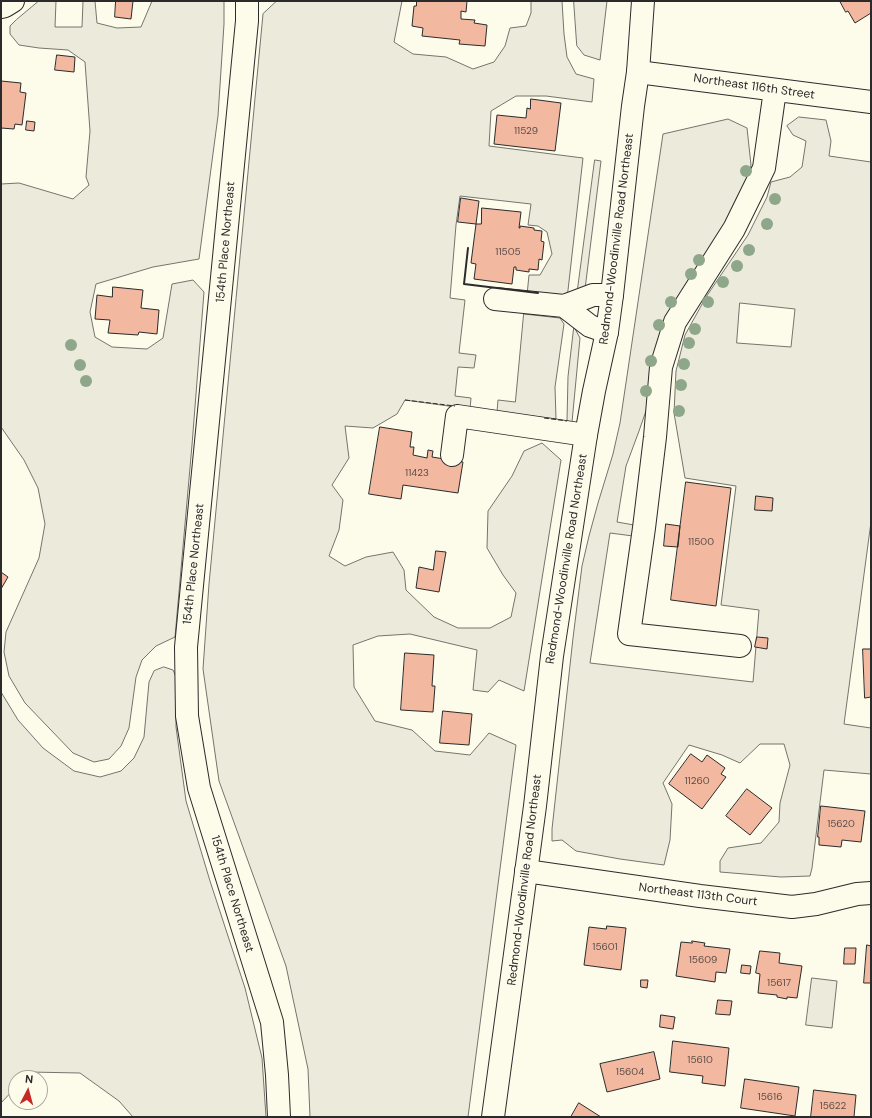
<!DOCTYPE html>
<style>
body{margin:0}
#map{position:relative;width:872px;height:1118px;overflow:hidden;background:#fdfbea;font-family:"DM Sans",sans-serif}
canvas{display:block}
.frame{position:absolute;inset:0;border:2px solid #2b2b2b;pointer-events:none}
.north{position:absolute;left:8px;top:1070px;width:40px;height:40px;box-sizing:border-box;background:#fdfbea;border:1px solid #a9a89e;border-radius:50%;rotate:6deg;font-size:11px;font-weight:700;line-height:16px;text-align:center;color:#2b2b2b}
.north::after{content:'';display:block;margin:auto;width:14px;height:18px;background:#c62828;clip-path:polygon(50% 0,100% 100%,50% 72%,0 100%)}
</style>
<div id="map">
<canvas width="872" height="1118"></canvas>
<div class="frame"></div>
<div class="north">N</div>
</div>
<script>
const c = document.querySelector('canvas').getContext('2d');
c.lineJoin = 'round';
function fill(path, color) { c.fillStyle = color; c.fill(path, 'evenodd'); }
function strokePath(path, color, width, dash) { c.strokeStyle = color; c.lineWidth = width; c.lineCap = dash ? 'butt' : 'round'; c.setLineDash(dash || []); c.stroke(path); }
function drawText(font, color, halo, rows, align = 'center') {
  c.font = font + ' "DM Sans",sans-serif'; c.lineWidth = 3; c.setLineDash([]); c.textBaseline = 'middle'; c.strokeStyle = halo; c.fillStyle = color; for (const [text, x, y, turn = 0] of rows) {
    c.save(); c.translate(x, y); c.rotate((+turn || 0) * Math.PI / 180); c.textAlign = isNaN(turn) ? turn : align; if (halo) c.strokeText(text, 0, 0); c.fillText(text, 0, 0); c.restore();
  }
}
const green = new Path2D(`
 M39 1H56L55 27H82L83 1H95L97 23 117 28 141 27 152 1H224V24L218 116 199 259 153 267 96 284 90 312 95 337 112 347 147 349 163 338 172 284 193 280 204 292 192 445 175 637 156 646 142 660 136 677 129 728 121 746 109 759 94 762 73 753 25 703 9 676 4 652 6 632 39 558 45 524 38 488 24 460 1 427V184L19 183 73 199 89 185 86 177 90 131 85 62 68 50 39 48 19 45 10 34V26L16 20Z
 M277 1H402L394 42 413 54 446 57 473 69 494 62 505 46 510 28 526 26 531 13V1H562L564 34 567 57 576 74 594 79 592 102 546 96H516L491 111 489 146 583 158 567 299 527 295 529 275H540L552 254 547 232 538 226 528 225 531 204 460 196 456 225 450 298 465 300 459 353 476 355 474 368 458 367 455 396 471 398 470 409 405 400 397 414 373 428 345 426 349 458 332 485 343 500 339 530 329 556 345 566 366 557 393 552 404 570 406 590 434 617 458 628H490L511 617 516 593 503 575 487 548 488 511 512 476 524 451 542 443 561 460 524 691 499 680 488 692 473 690 477 650 410 634 378 636 353 645 354 687 375 721 412 730 435 751 470 755 489 733 516 745 468 1117H310L308 1069 286 966 219 781 203 669 209 584 263 14Z
 M574 1H607L600 60 584 55 577 46Z
 M799 117 826 120 831 141 829 156 871 162V522L844 724 871 728V774L824 770 812 868 810 876 781 877 720 872V861L728 848 761 843 779 822 780 803 790 765 784 744H760L740 763 722 755 689 745 663 783 672 804 670 840 664 865 620 859 576 851 562 840 552 841V829L573 638 582 566 589 536 598 503 613 454 620 423 663 134 728 119 747 128 751 165 741 200 647 408 639 431 626 466 617 522 634 525 633 536 610 533 590 663 753 682 759 610 721 605 736 486 685 478 674 413 676 371 685 335 706 297 748 235 767 197 771 182 790 177 802 167 806 141 793 135 787 126ZM740 303 795 309 791 347 737 343Z
 M595 160 601 161 585 289 577 295Z
 M524 314 560 318 564 324 555 387 556 419 497 412 498 400 515 402Z
 M574 327 580 338 572 422 567 421 568 377Z
 M164 667 173 670 176 677V727L186 801 210 881 245 988 262 1058 266 1117H133L119 1101 80 1073 29 1072 24 1078H16V1087L1 1103V692L18 720 43 748 74 771 100 777 121 771 134 758 144 737 149 682 154 671Z
 M812 978 837 981 832 1028 806 1025Z`);
fill(green, '#ecebdb');
strokePath(green, '#74746e', 1);
const building = new Path2D(`
 M116 1H133L131 19 115 17Z
 M417 1H467L466 12 461 11V19L475 20 474 23 487 25 485 46 459 44 460 40 422 36 423 28 412 26 414 6H416Z
 M840 1H871V13L855 23 848 11 846 12Z
 M57 55 75 57 74 72 55 70Z
 M1 81 21 83 20 92 26 93 22 125 15 124 14 129 1 128Z
 M531 99 561 103 555 151 494 144 497 115 526 118 527 108 530 109Z
 M27 121 35 122 34 131 26 130Z
 M461 198 479 201 476 224 458 222Z
 M482 208 521 212 519 228H520V226L534 228V230L542 231 541 241 544 242 542 260 539 259 538 270 529 269V272L516 270V267H514L512 284 474 279 476 264 471 263 476 224H481Z
 M113 287 143 290 141 308 159 310 157 334 139 332 138 335 108 333 110 320 95 319 97 295 112 297Z
 M380 427 412 432 410 447H414L413 455 427 458 428 450 433 451 432 457 463 462 458 493 403 485 401 499 369 494Z
 M686 482 731 488 716 606 671 600Z
 M756 496 773 498 772 511 755 510Z
 M666 524 680 526 678 547 664 546Z
 M436 551 446 552 439 592 416 588 419 567 433 570Z
 M1 572 8 577 1 589Z
 M757 637 768 638 767 649 755 647Z
 M863 649H871V697L865 698Z
 M405 653 434 655 432 686H435L433 712 401 710Z
 M443 711 472 714 469 745 440 743Z
 M691 754 702 762 707 755 725 768 721 774 726 777 702 809 669 784Z
 M747 789 772 808 750 835 726 816Z
 M821 806 865 811 861 842 842 840 841 847 819 845V837H818Z
 M607 926 626 928 621 970 584 965 589 927 606 929Z
 M692 941 705 943 704 946 730 949 726 973 716 972 715 982 676 976 681 942 692 943Z
 M867 945 871 946V983H864Z
 M845 948H856L855 964H844Z
 M760 951 780 953 779 963 802 966 797 998 787 997V999L777 997V995L758 993 760 974 756 973Z
 M742 965 751 966 750 974 741 973Z
 M641 980H648L647 988 641 987Z
 M718 1000 732 1001 730 1015 716 1014Z
 M661 1015 675 1017 673 1029 660 1027Z
 M673 1041 729 1048 725 1086 702 1083 703 1076 670 1072Z
 M654 1052 660 1079 607 1092 600 1064Z
 M745 1079 799 1087 795 1116 741 1108Z
 M814 1090 856 1095 854 1117H811Z
 M579 1103 601 1117H571Z`);
fill(building, '#f2b8a0');
strokePath(building, '#2b2b2b', 1);
const minor = new Path2D(`
 M247 1V21L186 647 187 716 199 788 272 1022 277 1075 279 1117
 M1 7 5 6 13 1
 M638 72 871 102
 M495 299 564 306 593 295H612
 M564 306 590 326 607 332
 M452 455 457 416 586 435
 M740 646 629 634 644 528 655 437 661 367 675 322 734 229 764 168 775 90
 M526 871 700 896 792 907 816 904 857 894 871 893`);
const major = new Path2D(`
 M493 1117 535 806 552 656 586 435 594 391 607 332 612 295 633 106 638 72 643 1`);
strokePath(minor, '#2b2b2b', 24);
strokePath(major, '#2b2b2b', 24);
strokePath(minor, '#fdfbea', 22);
strokePath(major, '#fdfbea', 22);
strokePath(new Path2D(`
 M405 400 455 406
 M544 418 567 421`), '#2b2b2b', 1, [5, 2]);
strokePath(new Path2D(`
 M468 248 464 284 538 293`), '#2b2b2b', 2);
c.fillStyle = '#8ea78a';
for (const [x, y] of [
 [746,171],
 [775,199],
 [767,224],
 [749,250],
 [699,260],
 [737,266],
 [691,274],
 [723,282],
 [671,302],
 [708,302],
 [659,325],
 [695,329],
 [689,343],
 [71,345],
 [651,361],
 [684,364],
 [80,365],
 [86,381],
 [681,385],
 [646,391],
 [679,411]
]) { c.beginPath(); c.arc(x, y, 6, 0, 2 * Math.PI); c.fill(); }
drawText('10px', '#5d4e48', null, [
 ["11529",526,131],
 ["11505",508,252],
 ["11423",417,473],
 ["11500",701,542],
 ["11260",697,781],
 ["15620",841,824],
 ["15601",605,947],
 ["15609",703,960],
 ["15617",779,983],
 ["15610",700,1060],
 ["15604",630,1072],
 ["15616",770,1097],
 ["15622",833,1106]
]);
drawText('12px', '#2b2b2b', '#fdfbea', [
 ["Northeast 116th Street",754,87,8],
 ["Redmond-Woodinville Road Northeast",617,239,-83],
 ["154th Place Northeast",226,242,-85],
 ["Redmond-Woodinville Road Northeast",567,559,-81],
 ["154th Place Northeast",194,564,-84],
 ["Redmond-Woodinville Road Northeast",525,880,-83],
 ["154th Place Northeast",232,894,73],
 ["Northeast 113th Court",698,895,7]
]);
</script>
